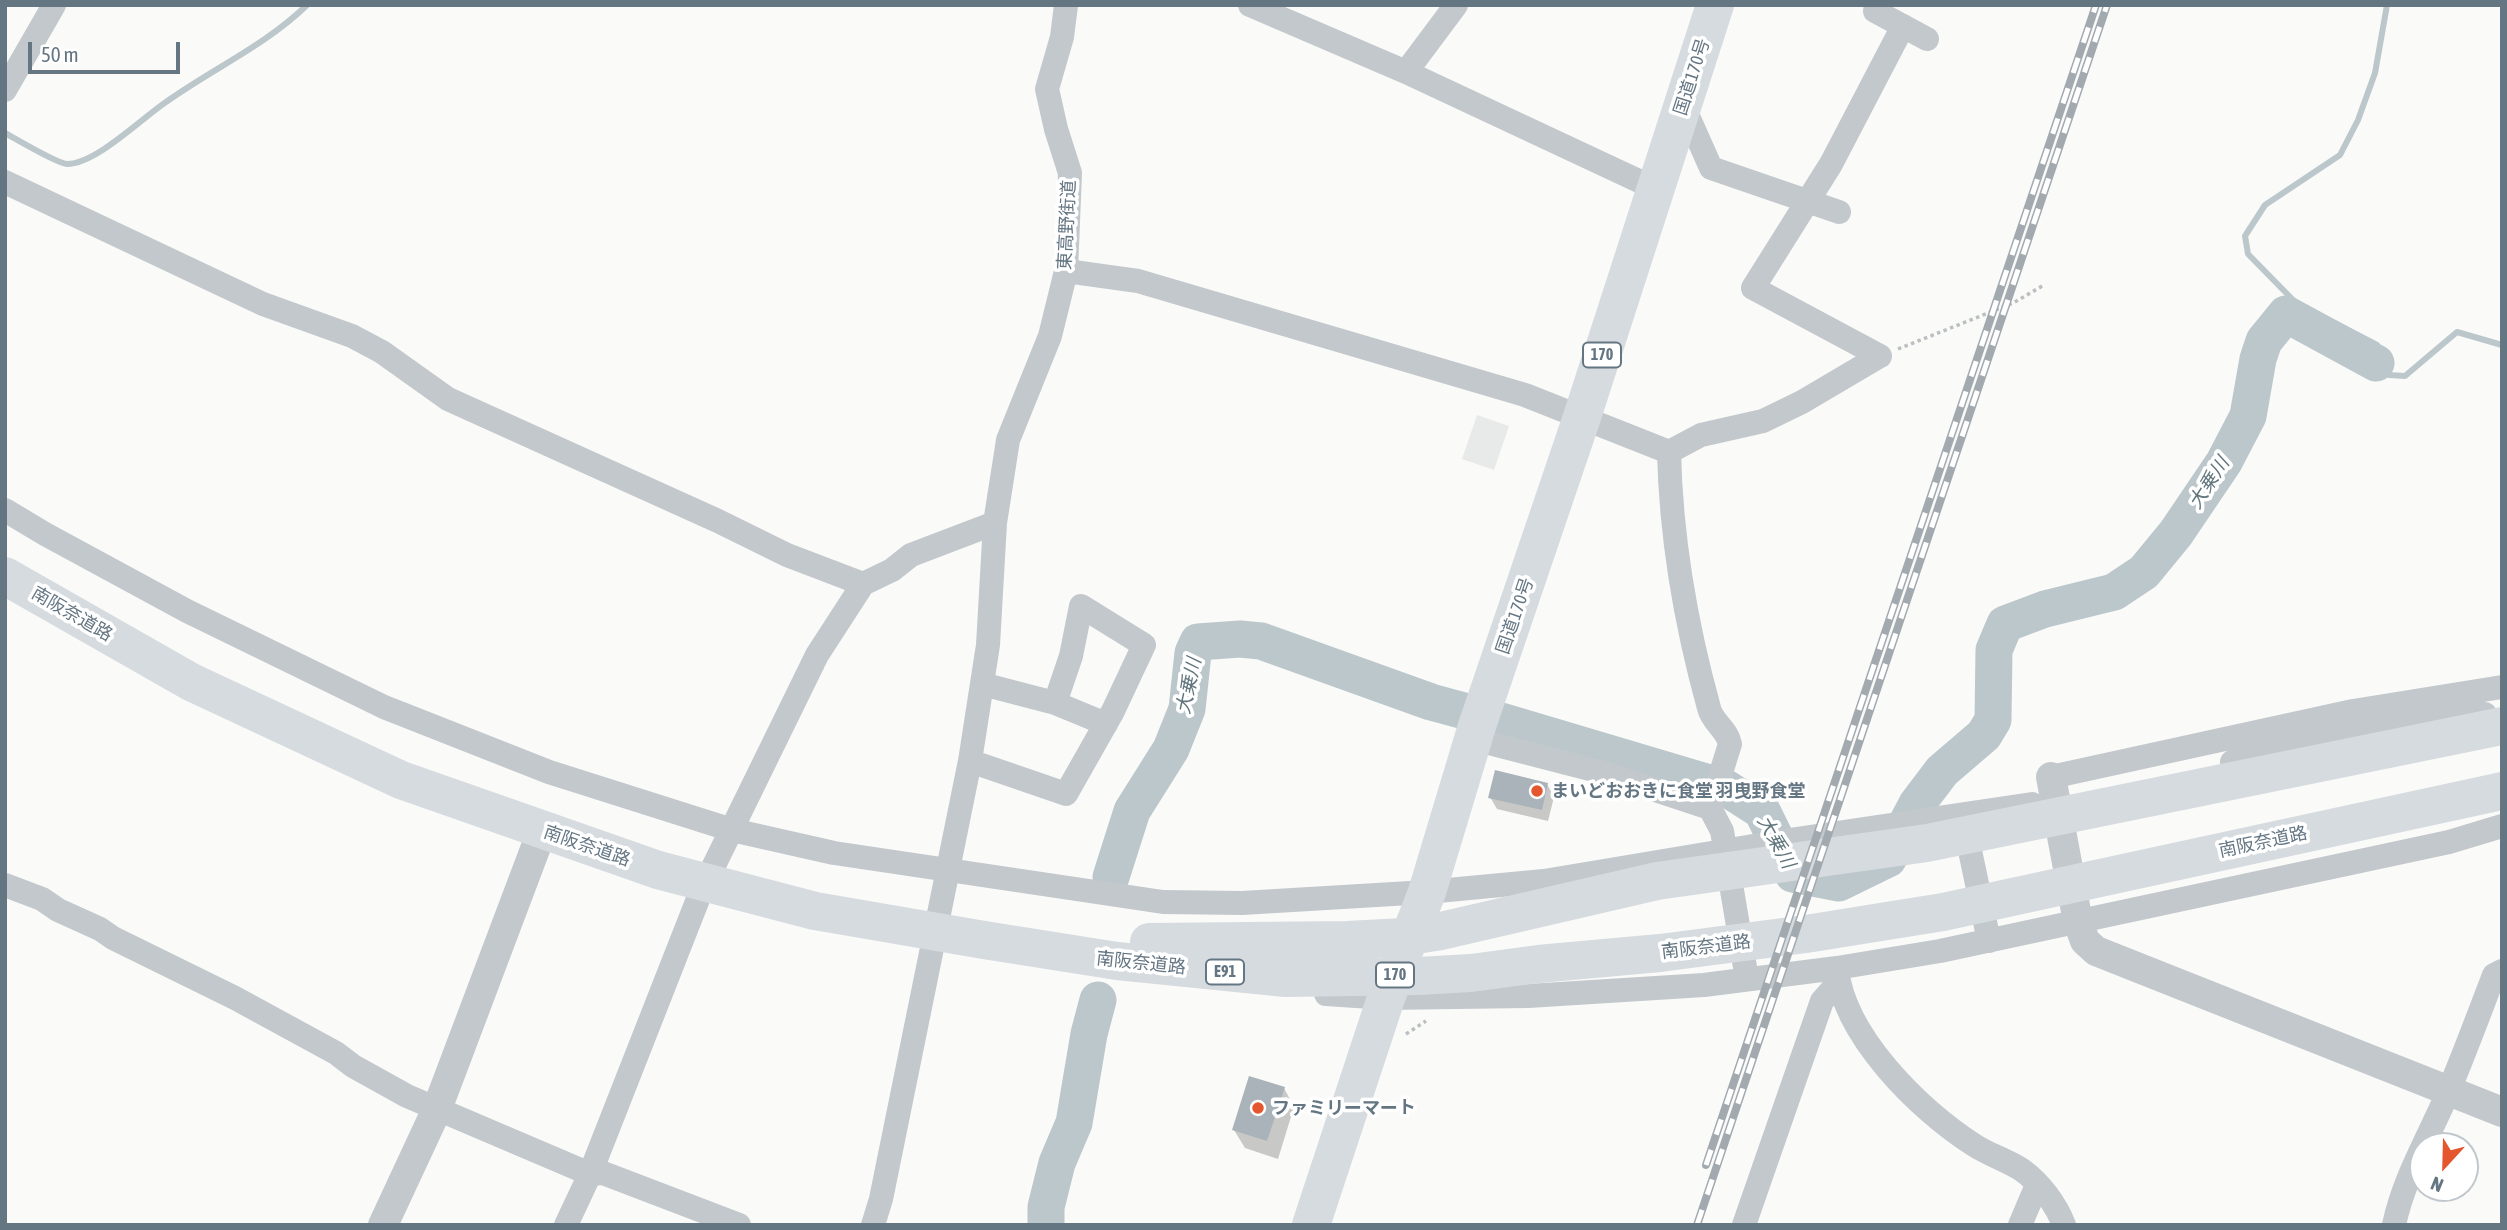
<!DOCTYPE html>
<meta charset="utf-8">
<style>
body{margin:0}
#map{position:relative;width:2507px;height:1230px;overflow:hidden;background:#fafaf8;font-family:"Asap Condensed",sans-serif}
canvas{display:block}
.frame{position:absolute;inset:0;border:7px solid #657683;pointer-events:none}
.north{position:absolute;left:2409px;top:1132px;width:70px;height:70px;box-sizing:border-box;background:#fff;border:2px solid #c1c8cd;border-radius:50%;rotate:202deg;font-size:19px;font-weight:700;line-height:28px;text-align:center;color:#657683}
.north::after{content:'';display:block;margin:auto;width:24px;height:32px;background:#e4572e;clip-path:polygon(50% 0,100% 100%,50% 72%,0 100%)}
.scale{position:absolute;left:28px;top:42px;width:152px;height:32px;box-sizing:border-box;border:4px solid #657683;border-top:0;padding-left:9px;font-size:21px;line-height:24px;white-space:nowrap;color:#657683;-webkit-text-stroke:5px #fff;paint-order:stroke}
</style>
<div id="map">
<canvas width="2507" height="1230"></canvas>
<div class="frame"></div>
<div class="north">N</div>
<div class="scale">50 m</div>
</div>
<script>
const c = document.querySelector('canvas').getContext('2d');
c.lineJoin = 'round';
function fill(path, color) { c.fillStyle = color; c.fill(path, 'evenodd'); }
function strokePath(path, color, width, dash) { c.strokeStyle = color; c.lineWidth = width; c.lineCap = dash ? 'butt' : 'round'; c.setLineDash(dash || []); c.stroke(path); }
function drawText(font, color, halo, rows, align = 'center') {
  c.font = font + ' "Asap Condensed","Noto Sans JP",sans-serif'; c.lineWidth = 7; c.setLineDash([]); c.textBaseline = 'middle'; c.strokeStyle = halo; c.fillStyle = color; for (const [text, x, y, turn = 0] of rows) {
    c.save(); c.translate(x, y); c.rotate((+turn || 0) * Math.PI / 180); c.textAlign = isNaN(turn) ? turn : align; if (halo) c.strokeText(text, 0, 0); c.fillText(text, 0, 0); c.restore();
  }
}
fill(new Path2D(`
 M1477 415 1509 426 1494 470 1462 459Z`), '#e8e9e9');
fill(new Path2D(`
 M1547 784 1554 797 1548 821 1497 809 1490 797Z
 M1284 1088 1294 1107 1278 1159 1245 1148 1234 1130Z`), '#0003');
strokePath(new Path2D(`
 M2387 5 2375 73 2358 120 2340 155 2265 205 2245 236 2248 254 2296 303 2377 345 2376 363 2389 375 2405 376 2457 332 2502 345
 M5 133C16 139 58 164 67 164 96 164 142 118 166 102 212 69 266 45 307 5`), '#bbc7cb', 6);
strokePath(new Path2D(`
 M1111 877 1132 811 1171 749 1187 709 1193 653 1198 642 1240 639 1261 641 1431 702 1501 721 1726 788 1762 811 1793 874 1839 883 1888 859 1917 804 1942 771 1984 735 1993 720 1994 650 2005 624 2045 609 2114 592 2144 572 2176 533 2224 462 2248 416 2258 359 2264 341 2286 314 2376 363
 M1046 1225V1207L1057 1163 1074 1123 1089 1034 1098 1000`), '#bbc7cb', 37);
fill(new Path2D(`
 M1495 770 1548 783 1542 810 1488 798Z
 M1249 1076 1285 1087 1267 1141 1232 1130Z`), '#aab3b9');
strokePath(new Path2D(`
 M1898 349 2013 303 2044 285
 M1406 1034 1426 1021`), '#bbbfc2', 3.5, [3.5, 3.5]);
strokePath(new Path2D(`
 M1250 5 1406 72 1656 189
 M1875 11 1927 39
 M1406 72 1456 5
 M5 90 54 5
 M1683 105 1711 168 1839 212
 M5 182 263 304 352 336 382 352 448 399 718 521 787 555 863 584
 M1066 271 1138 281 1525 395 1669 452 1701 435 1763 421 1802 402 1880 356
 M1880 356 1753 288 1831 164 1903 26
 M1669 452C1671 538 1686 625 1709 708 1712 722 1727 729 1730 744L1710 808
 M5 510 45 534 187 611 384 707 549 772 732 830 834 853 1163 902 1242 903 1427 892 1544 881 1783 841 2032 804
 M982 684 1055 703 1106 724
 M1473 739 1601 772 1710 808 1722 831 1747 979
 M970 761 1066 794 1113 711 1144 645 1081 606 1071 656 1055 703
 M2232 762 2426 718 2485 714
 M2051 777 2353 711 2502 687
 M1964 822 1989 941
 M5 885 42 899 58 910 100 929 113 938 235 998 336 1053 353 1066 407 1096 590 1174 603 1173 739 1225
 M1837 968C1843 1035 1919 1110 1974 1145 1989 1155 2007 1160 2022 1170 2040 1183 2056 1204 2064 1225
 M1326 994 1386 998 1528 996 1704 985 1837 968 1940 951 2449 842 2502 826
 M566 1225 590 1174 700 894 817 655 863 584 892 570 911 555 995 523
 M873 1225 881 1199 970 761 988 645 995 523 1008 440 1050 336 1066 271 1070 173 1056 129 1047 89 1062 37 1066 5
 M1744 1225 1822 1001 1838 983
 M2020 1225 2037 1185
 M2394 1225C2404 1177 2430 1135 2449 1090 2465 1052 2479 1014 2494 975L2502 971`), '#c3c8cc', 24);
strokePath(new Path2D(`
 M2051 777 2078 922 2085 941 2096 951 2502 1112
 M383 1225 437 1109 537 844`), '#c3c8cc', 30);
strokePath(new Path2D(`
 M1311 1225 1386 998 1427 892 1477 726 1582 417 1715 5`), '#d6dbdf', 38);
strokePath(new Path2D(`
 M5 576 191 682 401 780 658 870 815 911 984 940 1117 961 1286 978 1418 976 1471 973 1538 964 1660 953 1806 934 1943 912 2502 791
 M1149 942 1347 940 1404 937 1441 931 1657 881 1927 843 2502 726`), '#d6dbdf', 38);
const rail = new Path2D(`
 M1706 1165 2096 5
 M1697 1225 2107 5`);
strokePath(rail, '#a2aab0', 8);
strokePath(rail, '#fff', 5, [16]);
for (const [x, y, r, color] of [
 [1537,791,7,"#e4572e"],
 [1258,1108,7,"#e4572e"]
]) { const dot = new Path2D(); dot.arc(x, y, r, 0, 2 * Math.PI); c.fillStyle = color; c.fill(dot); strokePath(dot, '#fff', 2.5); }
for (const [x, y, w] of [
 [1602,355,38],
 [1225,972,38],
 [1395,975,38]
]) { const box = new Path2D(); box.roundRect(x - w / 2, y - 12.5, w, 25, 5); c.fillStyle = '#fff'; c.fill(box); strokePath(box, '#657683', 2); }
drawText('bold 16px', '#657683', null, [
 ["170",1602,355],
 ["E91",1225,972],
 ["170",1395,975]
]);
drawText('18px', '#657683', '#fff', [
 ["国道170号",1692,77,-72],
 ["東高野街道",1067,225,-87],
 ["南阪奈道路",72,614,30],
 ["国道170号",1515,616,-71],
 ["南阪奈道路",2263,842,-12],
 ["南阪奈道路",587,846,19],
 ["南阪奈道路",1706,947,-7],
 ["南阪奈道路",1141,963,6]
]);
drawText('bold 18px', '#657683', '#fff', [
 ["まいどおおきに食堂 羽曳野食堂",1551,791],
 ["ファミリーマート",1272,1108]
], 'left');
drawText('italic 19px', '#60757c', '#fff', [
 ["大乗川",2209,483,-57],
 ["大乗川",1189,686,-78],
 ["大乗川",1776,842,61]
]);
</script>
